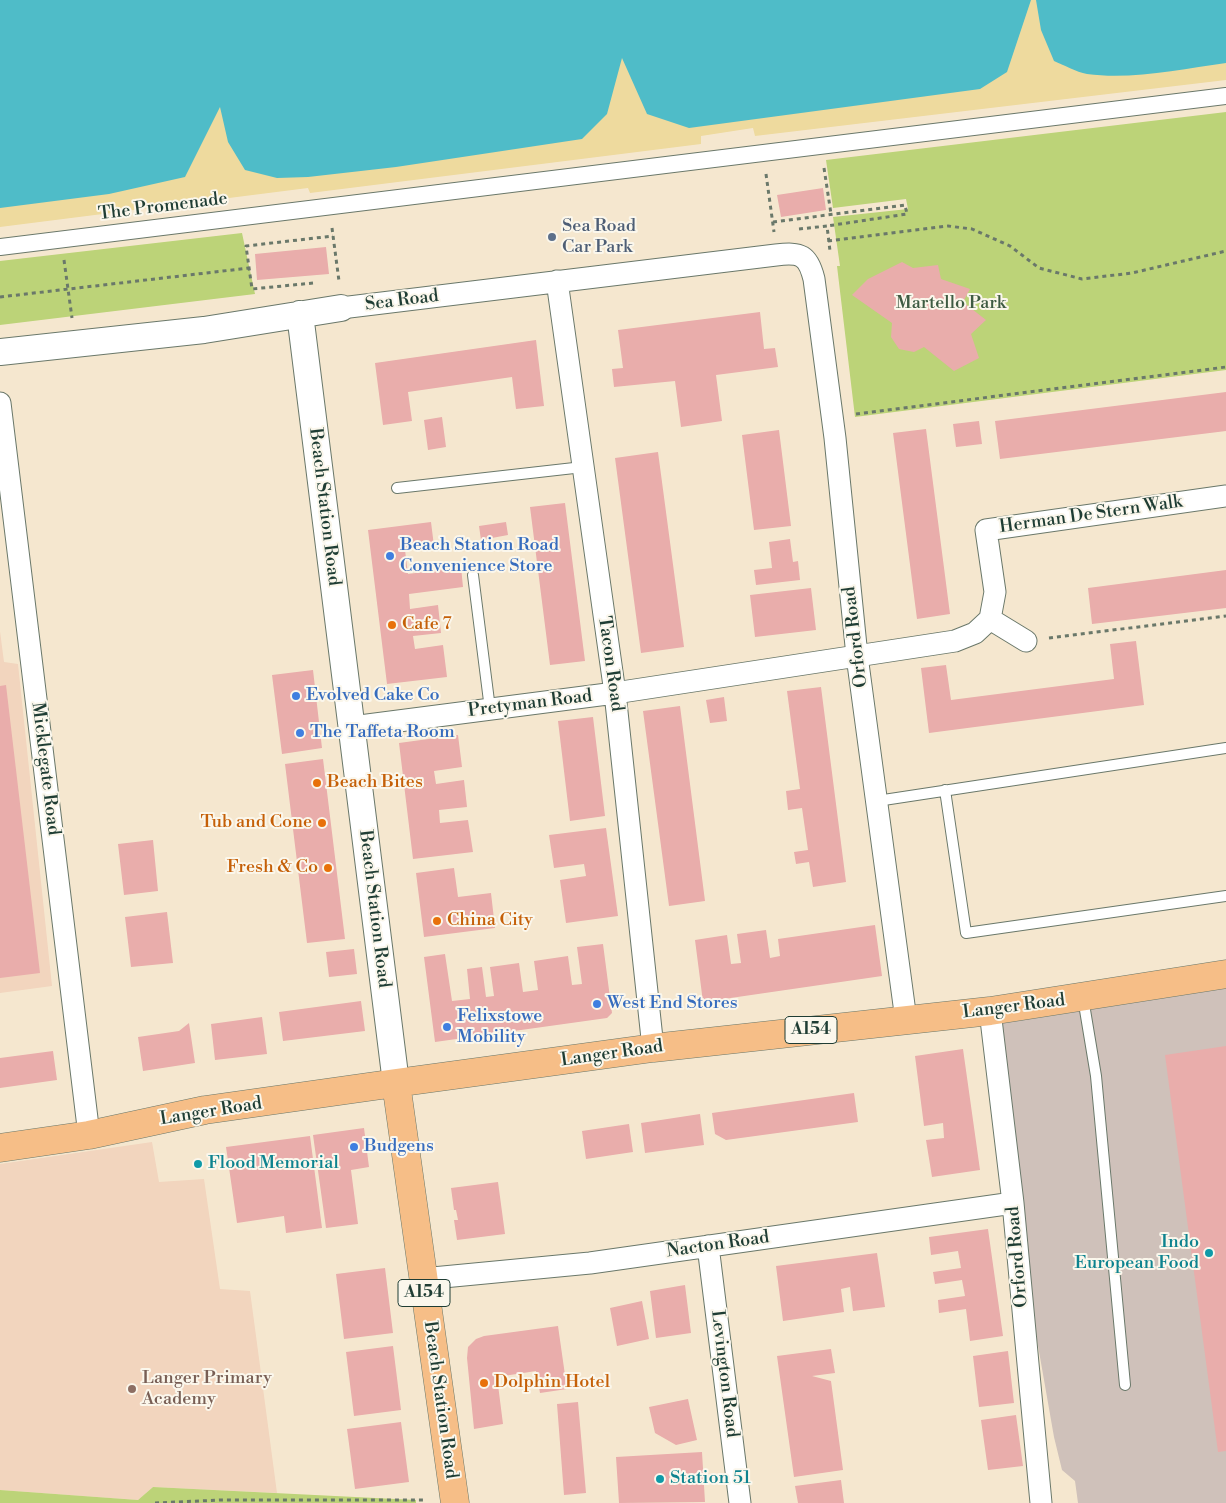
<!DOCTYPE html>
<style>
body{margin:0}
canvas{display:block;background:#f5e7cf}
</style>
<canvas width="1226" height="1503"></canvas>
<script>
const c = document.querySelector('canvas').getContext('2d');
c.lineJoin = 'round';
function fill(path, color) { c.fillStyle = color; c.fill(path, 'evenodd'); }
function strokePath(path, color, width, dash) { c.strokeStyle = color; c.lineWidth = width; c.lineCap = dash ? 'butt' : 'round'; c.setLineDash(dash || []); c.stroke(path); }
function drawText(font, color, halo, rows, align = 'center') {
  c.font = font + ' "Libre Bodoni",serif'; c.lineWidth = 4; c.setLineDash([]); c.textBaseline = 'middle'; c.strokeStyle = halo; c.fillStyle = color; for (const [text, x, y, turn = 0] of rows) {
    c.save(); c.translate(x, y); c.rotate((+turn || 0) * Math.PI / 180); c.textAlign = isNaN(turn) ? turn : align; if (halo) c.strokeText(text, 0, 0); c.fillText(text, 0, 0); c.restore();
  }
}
fill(new Path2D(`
 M0 631 4 662 18 664 52 986 0 993Z
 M152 1142 159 1182 204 1179 220 1289 250 1291 277 1493 153 1487 138 1500 0 1490V1164Z`), '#f2d5be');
fill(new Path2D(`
 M1226 974V1503H1078L1075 1481 1062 1470 1054 1437 1013 1203 990 1011Z`), '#cfc1ba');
fill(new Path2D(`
 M1226 112V370L855 417 837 266H840L833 217 908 209 906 199 833 208 826 160Z
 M242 233 255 294 0 325V261Z
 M153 1487 416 1500V1503H0V1490L138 1500Z`), '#bcd378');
fill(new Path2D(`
 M555 0H1226V80L755 136 753 128 701 136V144L310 193 308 188 0 227V63Z`), '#eeda9e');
fill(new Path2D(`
 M0 0H1031L1007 72 980 89 689 128 647 114 622 58 607 114 582 139 396 167 308 177 277 178 245 170 228 142 220 107 185 177 109 194 0 208Z
 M1036 0H1226V63C1181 69 1132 80 1087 74 1076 72 1064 65 1054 61L1041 30Z`), '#4fbcc8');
fill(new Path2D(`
 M823 188 826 210 781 217 777 195Z
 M326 247 329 274 257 280 255 254Z
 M902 262 913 268 938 265 941 279 970 289 963 302 986 320 971 334 979 358 954 371 924 347 914 352 899 349 891 337 892 323 852 295 868 279Z
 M760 312 764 349 775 348 778 367 716 375 722 421 681 427 675 381 614 387 612 369 623 368 618 330Z
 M536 340 544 406 516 409 512 377 408 392 412 421 383 425 375 363Z
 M1226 392V431L1000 459 995 421Z
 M442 417 446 447 428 450 424 420Z
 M979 421 982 444 956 447 953 424Z
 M926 429 950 614 917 619 893 433Z
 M779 430 791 526 754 530 742 435Z
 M658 452 684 647 641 653 615 458Z
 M565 503 585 661 550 665 530 507Z
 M431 522 434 546 405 550 408 574 461 567 463 587 409 594 410 609 438 605 441 633 413 636 415 649 443 645 447 677 387 684 368 530Z
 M506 522 508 535 481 540 479 526Z
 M790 539 793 562 798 561 800 580 756 585 754 570 772 568 769 542Z
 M1226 570V608L1092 624 1088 588Z
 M811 588 816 630 755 637 750 595Z
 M1136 641 1144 705 929 733 921 668 946 665 951 700 1114 679 1110 644Z
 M313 670 322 748 282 754 272 675Z
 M6 685 40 973 0 978V686Z
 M821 687 846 882 813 887 809 862 796 864 794 852 808 850 802 808 788 810 786 791 800 789 787 691Z
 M724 697 727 721 710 723 706 700Z
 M680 706 705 901 669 906 643 711Z
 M593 717 605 816 570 821 558 721Z
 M458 735 462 767 434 771 436 784 464 780 467 807 439 810 440 823 468 820 473 852 413 859 399 743Z
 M323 759 345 939 307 943 285 764Z
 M606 828 618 916 566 923 560 880 586 876 584 864 554 868 549 835Z
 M153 840 158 891 124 895 118 844Z
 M454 868 458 897 491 893 495 928 424 937 416 873Z
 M167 912 173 963 131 967 125 917Z
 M875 925 882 976 703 1002 695 940 727 935 731 964 741 963 737 934 766 930 770 958 780 956 778 939Z
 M603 944 612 1013 607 1018 435 1042 424 957 445 954 452 1001 470 999 467 969 482 967 486 997 494 996 490 967 519 963 523 992 538 990 534 961 568 956 572 985 582 984 577 947Z
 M354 949 357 974 329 977 326 952Z
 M361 1001 365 1031 283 1041 279 1012Z
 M262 1017 267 1054 215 1060 211 1024Z
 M189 1023 195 1063 143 1071 138 1037 179 1031Z
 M1226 1046V1451L1218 1452 1165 1055Z
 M963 1049 980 1170 932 1177 926 1140 944 1138 943 1123 924 1126 915 1056Z
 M53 1051 57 1080 0 1088V1058Z
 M854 1093 858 1122 726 1140 715 1134 712 1113Z
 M700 1114 704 1145 645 1153 641 1123Z
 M629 1124 633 1152 586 1159 582 1131Z
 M364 1128 369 1167 351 1170 358 1224 326 1228 313 1135Z
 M310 1136 322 1228 286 1233 284 1216 237 1223 226 1147Z
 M498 1182 505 1234 457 1240 454 1220H458L456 1210H454L451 1188Z
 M988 1229 1003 1336 970 1341 966 1309 939 1313 938 1300 965 1296 962 1280 935 1284 933 1272 961 1268 958 1251 931 1255 929 1237Z
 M877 1253 885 1307 853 1311 850 1287 841 1289 844 1312 783 1321 776 1266Z
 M385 1268 393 1333 344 1339 336 1274Z
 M685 1285 691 1333 656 1338 650 1291Z
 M642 1301 649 1339 617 1346 610 1308Z
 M558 1326 567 1389 540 1393 536 1371 497 1377 503 1424 474 1429 467 1358 468 1347 476 1339 484 1336Z
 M393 1346 401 1410 354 1416 346 1352Z
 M831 1349 835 1373 812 1376 831 1381 843 1470 794 1477 777 1356Z
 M1008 1351 1014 1403 979 1407 973 1356Z
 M688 1399 697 1440 676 1445 655 1433 649 1407Z
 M578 1402 586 1493 564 1495 557 1404Z
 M1016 1415 1023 1466 988 1470 981 1420Z
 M401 1422 409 1482 355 1489 347 1429Z
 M702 1452 705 1502 619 1503 616 1457Z
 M841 1480 844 1503H798L795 1486Z`), '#e9adab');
const service = new Path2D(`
 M397 488 583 467
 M473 575 490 709
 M945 790 966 933 1226 896
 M877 801 1226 748
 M1083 998 1096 1076 1125 1385`);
const pedestrian = new Path2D(`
 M0 247 1226 96`);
const minor = new Path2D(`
 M557 281 615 693 653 1048
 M341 308 776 255C801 252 808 255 814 279L835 438 857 656 906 1020
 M0 403 89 1135
 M990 619 995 592 986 530 1226 496
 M352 727 615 693 955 641 975 633 990 619 1026 641
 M990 1011 1013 1203 1041 1503
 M708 1246 740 1503
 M422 1279 590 1263 1013 1203`);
const tertiary = new Path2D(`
 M300 314 396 1083
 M0 352 204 330 341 308`);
const primary = new Path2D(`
 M396 1083 455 1503
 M0 1148 89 1135 205 1110 396 1083 653 1048 990 1011 1226 974`);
strokePath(service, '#6a786a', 12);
strokePath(pedestrian, '#6a786a', 18);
strokePath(minor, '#6a786a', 23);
strokePath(tertiary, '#6a786a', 28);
strokePath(primary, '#6a786a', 29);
strokePath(new Path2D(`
 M824 168 831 214
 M766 174 774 232
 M773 222 905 205 907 214 827 226
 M332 228 339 281
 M799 229 827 226 830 251
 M828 241 948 226 972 229 1010 246 1039 268 1082 279 1132 273 1226 251
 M64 260 72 318
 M313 283 252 289 246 246 333 236
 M0 297 249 268
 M856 414 1226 367
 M1049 638 1226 616
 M155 1503 221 1500H426`), '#6a786a', 3, [4, 4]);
strokePath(service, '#fff', 10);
strokePath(pedestrian, '#fff', 16);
strokePath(minor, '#fff', 21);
strokePath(tertiary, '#fff', 26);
strokePath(primary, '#f6be87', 28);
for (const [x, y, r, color] of [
 [552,237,5,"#5c6f8a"],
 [390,556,5,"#3f7fe0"],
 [392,625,5,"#e8710a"],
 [296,696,5,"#3f7fe0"],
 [300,733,5,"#3f7fe0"],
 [317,783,5,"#e8710a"],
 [322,823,5,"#e8710a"],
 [328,868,5,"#e8710a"],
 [437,921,5,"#e8710a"],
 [597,1004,5,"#3f7fe0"],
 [447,1027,5,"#3f7fe0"],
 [354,1147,5,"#3f7fe0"],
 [198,1164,5,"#0f9aa8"],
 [1209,1253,5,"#0f9aa8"],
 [484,1383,5,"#e8710a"],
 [132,1389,5,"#8d6e63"],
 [660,1479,5,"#0f9aa8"]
]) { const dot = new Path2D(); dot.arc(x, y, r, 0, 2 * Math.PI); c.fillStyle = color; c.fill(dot); strokePath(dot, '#fbf7ec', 2); }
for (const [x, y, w] of [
 [811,1030,52],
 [424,1293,52]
]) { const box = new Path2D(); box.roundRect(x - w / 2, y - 13.5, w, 27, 4); c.fillStyle = '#fbf7ec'; c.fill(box); strokePath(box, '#1f3d34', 1); }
drawText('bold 16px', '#1f3d34', null, [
 ["A154",811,1030],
 ["A154",424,1293]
]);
drawText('18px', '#1f3d34', '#fbf7ec', [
 ["The Promenade",163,207,-7],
 ["Sea Road",402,301,-7],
 ["Beach Station Road",324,507,83],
 ["Herman De Stern Walk",1091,515,-8],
 ["Orford Road",856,637,-97],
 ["Tacon Road",610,664,82],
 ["Pretyman Road",530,704,-7],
 ["Micklegate Road",45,769,83],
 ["Beach Station Road",374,909,83],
 ["Langer Road",1014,1007,-7],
 ["Langer Road",612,1054,-8],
 ["Langer Road",211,1112,-9],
 ["Nacton Road",718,1245,-8],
 ["Orford Road",1018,1257,-95],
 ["Levington Road",724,1374,83],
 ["Beach Station Road",440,1400,82]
]);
drawText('18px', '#4e5e75', '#fbf7ec', [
 ["Sea Road",562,227],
 ["Car Park",562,248]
], 'left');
drawText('18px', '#3e5b42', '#fbf7ec', [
 ["Martello Park",951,304]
]);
drawText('18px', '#366cbe', '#fbf7ec', [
 ["Beach Station Road",400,546],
 ["Convenience Store",400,567],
 ["Evolved Cake Co",306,696],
 ["The Taffeta Room",310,733],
 ["West End Stores",607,1004],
 ["Felixstowe",457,1017],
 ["Mobility",457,1038],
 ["Budgens",364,1147]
], 'left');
drawText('18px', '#c56008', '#fbf7ec', [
 ["Cafe 7",402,625],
 ["Beach Bites",327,783],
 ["Tub and Cone",312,823,"right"],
 ["Fresh & Co",318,868,"right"],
 ["China City",447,921],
 ["Dolphin Hotel",494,1383]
], 'left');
drawText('18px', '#0d838f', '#fbf7ec', [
 ["Flood Memorial",208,1164],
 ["Indo",1199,1243,"right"],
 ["European Food",1199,1264,"right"],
 ["Station 51",670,1479]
], 'left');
drawText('18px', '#785e54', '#fbf7ec', [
 ["Langer Primary",142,1379],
 ["Academy",142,1400]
], 'left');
</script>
